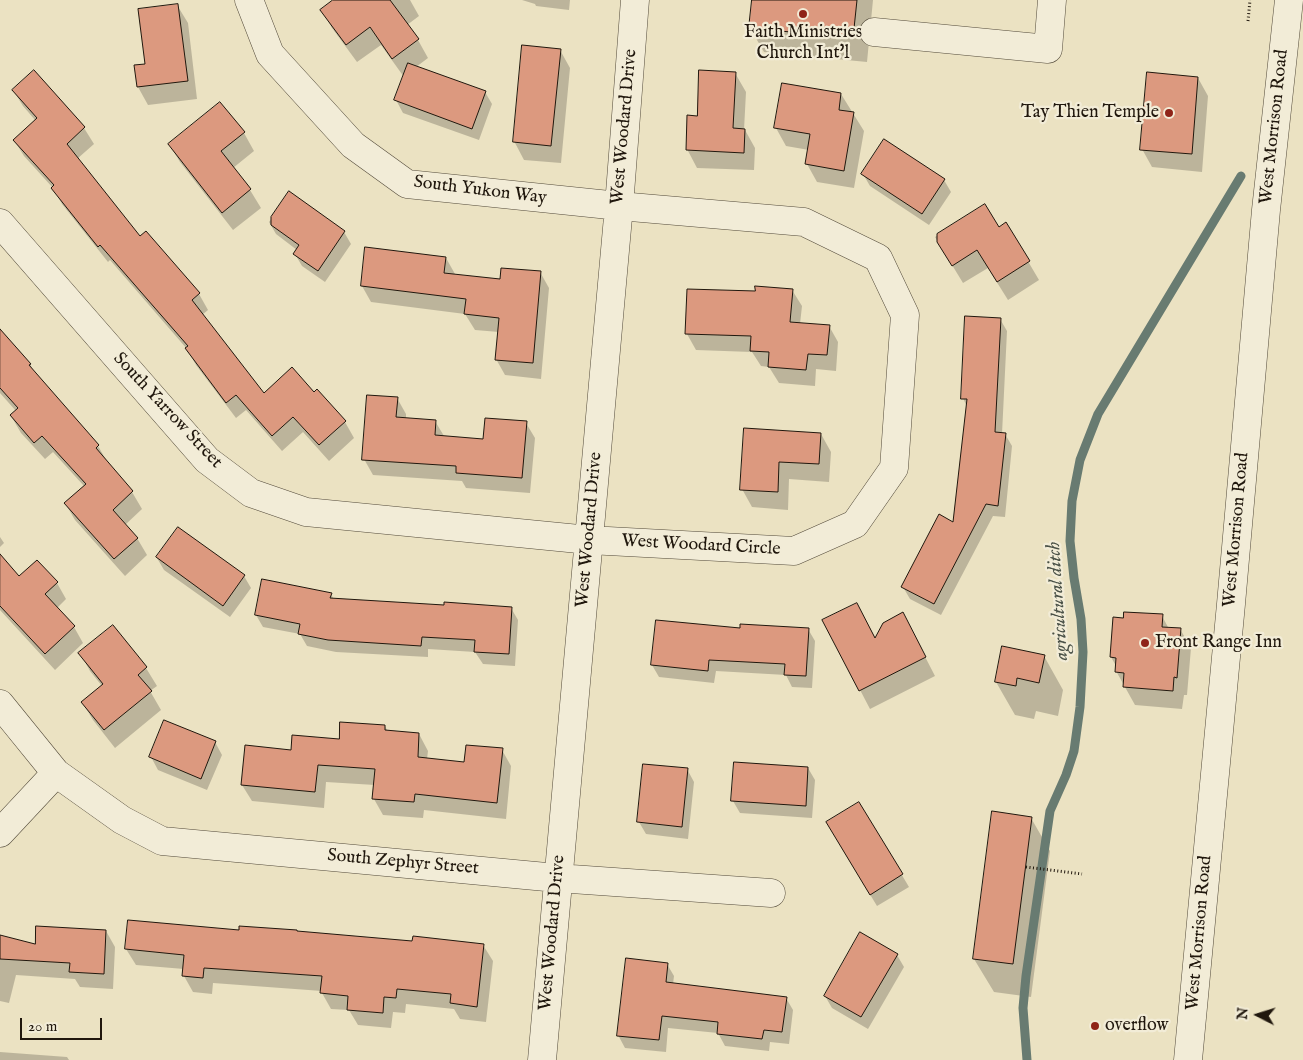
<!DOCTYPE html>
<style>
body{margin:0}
#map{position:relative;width:1303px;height:1060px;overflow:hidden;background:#ebe2c2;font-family:"IM FELL English",serif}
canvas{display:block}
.north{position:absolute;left:1233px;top:990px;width:50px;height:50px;-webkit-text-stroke:4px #f2ecd7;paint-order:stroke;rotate:275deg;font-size:14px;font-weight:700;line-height:20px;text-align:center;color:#20170d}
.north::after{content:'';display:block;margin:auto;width:18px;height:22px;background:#20170d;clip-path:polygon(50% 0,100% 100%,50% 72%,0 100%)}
.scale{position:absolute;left:20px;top:1018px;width:82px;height:22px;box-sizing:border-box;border:2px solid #20170d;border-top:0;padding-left:6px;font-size:15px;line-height:18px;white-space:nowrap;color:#20170d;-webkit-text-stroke:4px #f2ecd7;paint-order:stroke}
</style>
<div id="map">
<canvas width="1303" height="1060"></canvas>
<div class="north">N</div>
<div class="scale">20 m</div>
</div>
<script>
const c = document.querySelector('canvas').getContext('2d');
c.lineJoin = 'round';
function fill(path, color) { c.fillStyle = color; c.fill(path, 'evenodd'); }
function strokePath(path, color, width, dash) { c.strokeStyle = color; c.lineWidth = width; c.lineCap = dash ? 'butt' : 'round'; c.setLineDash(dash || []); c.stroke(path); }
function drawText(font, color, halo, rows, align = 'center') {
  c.font = font + ' "IM FELL English",serif'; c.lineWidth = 4.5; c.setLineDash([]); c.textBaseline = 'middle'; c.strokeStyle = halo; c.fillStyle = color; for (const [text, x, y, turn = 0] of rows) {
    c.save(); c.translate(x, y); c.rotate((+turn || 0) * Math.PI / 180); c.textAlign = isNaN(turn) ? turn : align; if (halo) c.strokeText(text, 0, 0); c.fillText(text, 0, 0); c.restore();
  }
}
fill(new Path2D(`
 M336 0H410L419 16 407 25 418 40 428 58 416 67 485 92 492 104 479 140 403 113 396 100 404 77 381 45 357 62 332 28 322 10Z
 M522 0H570L569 10 536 6 535 4Z
 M753 0H873L867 62 764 52 750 28Z
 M177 5 188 23 197 99 148 105 138 87 135 66 147 65Z
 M560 50 570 68 561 163 524 160 514 141Z
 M735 73 746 92 744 130H745L755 148 754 170 697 168 687 149 698 117Z
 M1198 78 1208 96 1202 172 1152 167 1142 149Z
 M13 90 84 128 94 144 77 159 140 238 199 294 208 310 202 315 264 395 314 393 345 422 354 438 329 461 303 432 282 451 246 410 236 418 196 365 187 349 110 260 108 262 62 204 53 188 24 156 14 140 35 120 23 106Z
 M841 94 864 131 854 188 817 182 807 164 809 150 786 146 776 128Z
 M244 133 254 151 233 168 250 190 261 208 233 230 180 162 169 144Z
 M863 174 944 180 951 192 929 225 870 186Z
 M290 193 344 232 351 244 325 282 302 266 295 254 297 250 276 234 269 222Z
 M984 206 999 229 1006 224 1039 280 1008 300 988 268 963 283 935 237Z
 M366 249 446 258 455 274 454 276 501 280 540 272 549 288 541 379 505 375 496 359 499 332 475 330 465 314 371 302 362 286Z
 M792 290 802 306 800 324 829 326 838 342 836 371 816 369 815 386 779 383 769 367 761 366 752 352 696 350 687 334 756 293Z
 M1000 319 1007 331 1002 434H1005L1012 446 1005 517 993 516 941 615 910 599 903 587 954 524 967 407 963 398Z
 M0 331 30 364 37 377 98 446 108 463 107 464 132 492 142 509 125 525 137 538 147 555 125 576 75 520 65 503 84 486 53 452 45 459 21 433 11 416 16 411 0 393Z
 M397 398 406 414V419L435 421 444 436 485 440 526 423 535 438 530 493 466 488 462 481 373 475 364 459Z
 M745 429 821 434 831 452 829 482 789 479 788 510 752 507 742 489Z
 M0 537 4 543 0 547Z
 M0 556 19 578 57 583 66 599 57 608 74 627 83 643 55 670 0 610Z
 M157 558 244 576 251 588 230 617 164 570Z
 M331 594 334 600 445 607 511 608 518 620 515 666 483 664 475 652 428 649V657L336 652 307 646 300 634 263 627 256 615Z
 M857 604 876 639 903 614 935 676 870 709 824 621Z
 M1162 616 1169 629H1180L1191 648 1187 695H1184L1182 709 1135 705 1116 671V666L1111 657 1124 619Z
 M113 626 146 668 157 686 150 691 161 710 115 748 93 720 82 702 102 686 90 671 80 653Z
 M741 629H808L815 641 812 688 792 687 786 675 716 671 714 683 659 677 652 665Z
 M1044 656 1063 690 1058 716 1036 711 1034 719 1015 715 996 682Z
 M385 726 388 732 419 734 428 751 427 759 465 763 502 750 511 766 506 819 424 810 423 818 383 815 374 799 375 785 326 782 324 808 252 801 242 785 292 751 340 741Z
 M215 742 222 755 207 790 158 770 151 757Z
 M808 768 815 780 812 818 740 813 733 801Z
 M687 769 694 782 688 839 646 834 639 822Z
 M859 803 909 887 877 906 834 835Z
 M1031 818 1050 851 1031 997 994 992 974 959Z
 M106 931 115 947 113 989 80 987 75 979 16 975 9 1003 0 1001V936L36 945Z
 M240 932 298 933 413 943 483 945 493 961 486 1022 460 1019 454 1009 406 1004 405 1013 393 1012 391 1028 358 1025 349 1010 331 1009 322 993V991L213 983 212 994 193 992 184 976V969L136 965 126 949Z
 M897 955 904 967 868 1029 832 1008 825 996Z
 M667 964 674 976 673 984 786 998 793 1010 789 1044 770 1042 769 1051 725 1046 718 1033 668 1028 666 1052 625 1048 618 1035Z
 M0 1052 67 1057 69 1060H0Z`), '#0003');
strokePath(new Path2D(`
 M1027 1060 1023 1008 1026 976 1050 811 1066 775 1074 751 1080 707 1083 652 1081 619 1074 578 1070 541 1072 501 1080 460 1098 414 1241 176`), '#687b71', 9);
const building = new Path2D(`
 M333 0H390L419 39 392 59 370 27 346 45 320 10Z
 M752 0H857L853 38 749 28Z
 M178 4 188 81 137 87 134 65 145 64 138 9Z
 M522 45 561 49 551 146 513 142Z
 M408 63 486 91 472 129 394 100Z
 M34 70 85 127 67 144 140 236 146 231 200 293 192 300 264 393 292 367 314 392 317 389 346 421 319 445 293 417 272 436 236 395 226 403 185 348 188 346 100 245 98 247 51 188 54 185 13 140 37 118 12 90Z
 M699 70 736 72 733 128 745 129 744 153 686 150 687 115 697 116Z
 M1147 72 1198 77 1192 154 1140 150Z
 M782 83 841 93 839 110 854 112 844 171 805 164 810 134 774 128Z
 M220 102 245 132 221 151 251 189 222 213 168 144Z
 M884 139 945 179 922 214 861 174Z
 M289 191 345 231 318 271 293 254 299 245 271 225V217Z
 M985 204 999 227 1006 222 1030 261 997 282 977 250 952 266 937 242V234Z
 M365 247 446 257 444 273 500 279 501 268 541 271 533 363 495 360 499 318 464 314 466 299 361 286Z
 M755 286 793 289 790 322 830 325 827 355 808 354 806 370 768 367 769 352 750 351 751 336 685 334 687 289 755 291Z
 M965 316 1001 318 995 432 1006 433 998 506 986 504 934 604 901 587 939 514 953 522 967 399H961Z
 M0 329 31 364 29 365 99 445 96 448 133 491 113 510 138 538 114 559 64 503 86 484 42 436 34 443 10 415 18 408 0 388Z
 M367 395 398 397 396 417 436 420 435 435 483 439 485 418 527 421 522 478 456 473V466L362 460Z
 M744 428 821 433 819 464 779 462 778 492 740 490Z
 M178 527 245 575 223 606 156 557Z
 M0 554 19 576 37 560 58 582 45 594 75 626 45 654 0 606Z
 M262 579 332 593 330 598 444 605V602L512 607 509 654 474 652 475 640 422 637 421 646 328 640 298 634 300 624 255 615Z
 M857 603 875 638 883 623 903 612 926 657 859 691 822 620Z
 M1124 612 1163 614 1162 627 1181 628 1177 678 1174 677 1173 691 1123 687 1124 673 1115 672 1116 658 1110 657 1113 617 1123 618Z
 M656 620 740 628V624L809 628 806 676 784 675 785 664 709 660 708 671 651 665Z
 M113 625 147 667 138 675 152 691 104 730 81 702 103 684 78 653Z
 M1002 646 1045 655 1039 683 1017 678 1016 686 995 682Z
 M164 720 216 741 201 779 149 757Z
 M340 722 385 725V730L419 733 418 757 464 762 466 745 503 748 497 803 415 794 414 802 372 799 375 769 318 765 315 792 241 785 245 745 291 750 292 735 339 739Z
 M734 762 808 767 806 806 731 801Z
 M643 764 688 768 682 827 637 822Z
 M859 802 903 874 870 895 826 822Z
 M992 811 1032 817 1013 964 973 959Z
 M128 920 239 930V926L297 930V931L412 941 413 936 484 944 477 1007 450 1003 451 994 397 989 396 998 384 997 383 1013 347 1010 348 996 320 993 322 976 204 968 203 978 182 976 184 955 125 949Z
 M36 926 106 930 104 974 69 972 70 963 0 959V935L35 944Z
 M860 932 898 954 861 1017 824 996Z
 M626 958 668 963 666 982 787 997 782 1032 764 1030 762 1039 717 1034 718 1022 662 1016 659 1040 617 1036Z`);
fill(building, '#dc997f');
strokePath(building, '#20170d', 1);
const minor = new Path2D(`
 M874 32 1048 49 1052 0
 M0 223 207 460 251 493 306 512 589 540 794 551 855 524 894 468 905 315 878 258 804 222 619 206 407 184 353 145 270 54 249 0
 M0 704 56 773 122 820 162 841 557 878 771 893
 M0 833 56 773
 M542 1060 619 206 635 0
 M1188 1060 1231 604 1266 210 1289 0`);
strokePath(minor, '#534a3a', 29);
strokePath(new Path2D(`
 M1248 21 1250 0
 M1026 867 1082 874`), '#20170d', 3, [1, 2.5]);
strokePath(minor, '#f2ecd7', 28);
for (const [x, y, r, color] of [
 [803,14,5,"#8f2418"],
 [1169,113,5,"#8f2418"],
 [1145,643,5,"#8f2418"],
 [1095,1026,5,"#8f2418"]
]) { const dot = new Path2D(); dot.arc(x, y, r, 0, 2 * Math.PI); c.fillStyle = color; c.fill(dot); strokePath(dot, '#f2ecd7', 2); }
drawText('18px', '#20170d', '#f2ecd7', [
 ["Faith Ministries",803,33,"center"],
 ["Church Int'l",803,54,"center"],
 ["Tay Thien Temple",1159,113,"right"],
 ["Front Range Inn",1155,643],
 ["overflow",1105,1026]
], 'left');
drawText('18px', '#20170d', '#f2ecd7', [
 ["West Woodard Drive",625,127,-85],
 ["West Morrison Road",1275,127,-84],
 ["South Yukon Way",480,191,7],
 ["South Yarrow Street",167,411,47],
 ["West Woodard Drive",590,530,-85],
 ["West Morrison Road",1237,530,-85],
 ["West Woodard Circle",701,546,3],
 ["South Zephyr Street",403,863,5],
 ["West Woodard Drive",553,933,-85],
 ["West Morrison Road",1200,933,-85]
]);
drawText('italic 19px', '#4a5147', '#f2ecd7', [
 ["agricultural ditch",1059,601,-94]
]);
</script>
